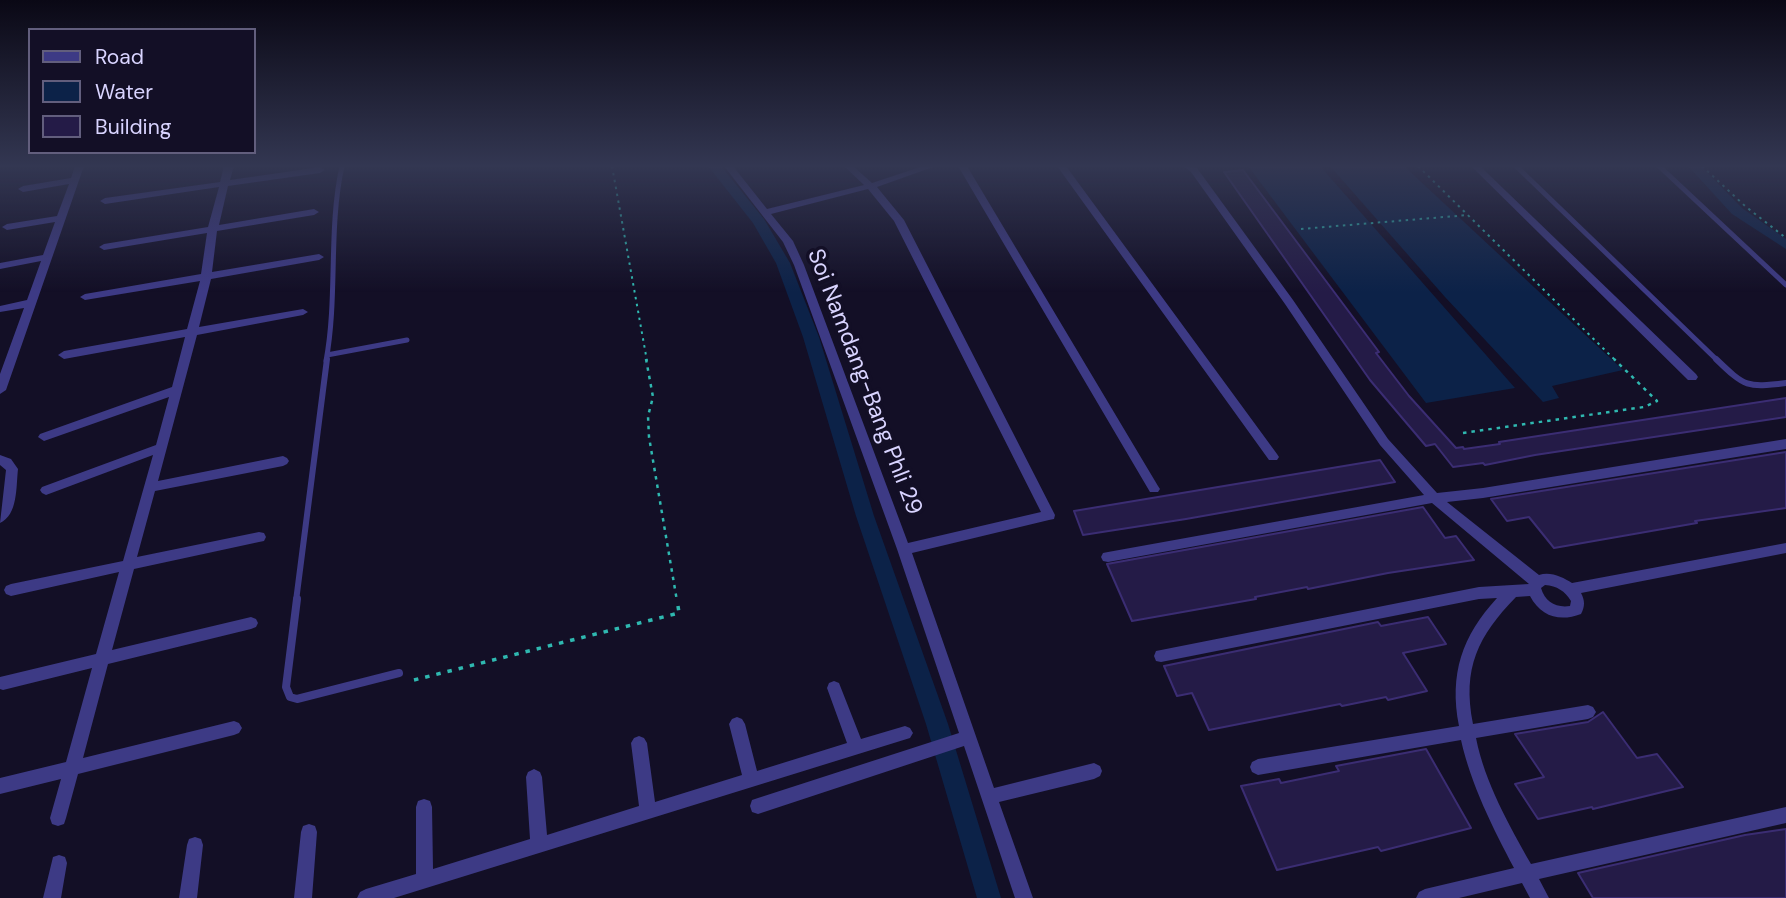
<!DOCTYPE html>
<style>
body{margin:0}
#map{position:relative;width:1786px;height:898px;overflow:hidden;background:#130f26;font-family:"DM Sans",sans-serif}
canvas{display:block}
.legend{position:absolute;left:28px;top:28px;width:228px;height:126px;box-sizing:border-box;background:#130f26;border:2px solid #625e7d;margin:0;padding:9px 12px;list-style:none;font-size:21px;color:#d9d4ff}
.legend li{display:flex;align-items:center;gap:14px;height:35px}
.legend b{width:35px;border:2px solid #625e7d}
</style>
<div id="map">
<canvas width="1786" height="898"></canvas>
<ul class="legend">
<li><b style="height:9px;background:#3d3a85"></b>Road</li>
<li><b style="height:19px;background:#0c2248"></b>Water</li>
<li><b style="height:19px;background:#241b47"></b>Building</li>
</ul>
</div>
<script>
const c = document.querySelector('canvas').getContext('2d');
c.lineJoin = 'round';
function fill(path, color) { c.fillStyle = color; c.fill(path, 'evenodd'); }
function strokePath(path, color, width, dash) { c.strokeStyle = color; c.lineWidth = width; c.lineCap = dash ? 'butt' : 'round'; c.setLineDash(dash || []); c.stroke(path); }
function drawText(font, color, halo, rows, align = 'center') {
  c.font = font + ' "DM Sans",sans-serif'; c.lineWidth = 7; c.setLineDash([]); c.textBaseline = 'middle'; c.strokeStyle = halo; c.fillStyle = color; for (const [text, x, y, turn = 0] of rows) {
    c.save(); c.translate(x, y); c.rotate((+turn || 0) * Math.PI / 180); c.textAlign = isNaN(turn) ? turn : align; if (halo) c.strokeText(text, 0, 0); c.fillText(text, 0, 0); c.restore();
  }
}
fill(new Path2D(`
 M1248 166H1320L1515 388 1426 403Z
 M1330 166H1404L1623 370 1552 386 1559 398 1543 402 1445 297Z`), '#0c2248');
fill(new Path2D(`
 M708 166H721L764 219 790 263 819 337 874 516 948 724 1001 898H977L926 724 856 516 803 337 776 263 753 223Z
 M1688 166H1701L1742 208 1786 239V249L1732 214Z`), '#0c2248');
const building = new Path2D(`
 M1243 170 1379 352 1376 353 1409 396 1456 448 1463 447 1464 449 1500 444 1499 442 1786 398V417L1535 455 1485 465 1483 463 1453 467 1435 444 1426 446 1370 380 1224 172Z
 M1786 452V508L1695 521 1697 523 1554 548 1529 517 1507 521 1491 499Z
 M1380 460 1395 482 1186 519 1083 535 1074 511Z
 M1423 507 1445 538 1456 536 1474 560 1388 573 1308 589 1307 587 1255 597 1256 599 1132 621 1107 564Z
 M1428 617 1446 644 1403 653 1427 691 1388 700 1386 697 1342 706 1340 704 1209 730 1192 693 1177 696 1164 666 1378 622 1381 626Z
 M1603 712 1637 758 1657 754 1683 787 1593 809 1592 807 1538 819 1515 784 1544 777 1515 734 1588 722Z
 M1426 749 1471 828 1381 851 1378 847 1277 870 1241 786 1279 779 1281 783 1339 771 1336 766Z
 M1786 829V898H1593L1578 873 1745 835Z`);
fill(building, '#241b47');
strokePath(building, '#3b2d73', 2);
strokePath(new Path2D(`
 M612 166 647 361
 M1418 166 1616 361
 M1702 166 1745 206 1786 238
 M1301 229 1468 215`), '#2fb8b0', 2, [2.5, 4.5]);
strokePath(new Path2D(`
 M646 359 653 397 648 416 649 437 677 601
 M1463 433 1644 407 1657 401 1614 359`), '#2fb8b0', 2.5, [3.5, 5]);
strokePath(new Path2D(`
 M414 680 679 613 677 599`), '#2fb8b0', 3.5, [4.5, 7]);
strokePath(new Path2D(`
 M1516 166 1718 361
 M1659 166 1786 285
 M327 355 407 340
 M326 361C338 296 328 230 342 166`), '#3d3a85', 5);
strokePath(new Path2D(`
 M1716 359C1745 387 1747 388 1786 383
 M296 601 327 359`), '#3d3a85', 6);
strokePath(new Path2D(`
 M297 599 286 687 290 697 297 699 399 673`), '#3d3a85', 8);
fill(new Path2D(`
 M75 166H84L6 390 0 394V374L24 308 0 312V306L27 300 41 261 0 269V263L43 255 55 222 7 230 2 227 7 224 57 216 69 184 23 192 18 189 23 186 71 178Z
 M224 166H234L230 180 320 167 325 170 320 173 228 186 219 225 314 209 319 212 314 215 217 231 212 272 319 254 324 257 319 260 211 279 199 327 303 309 308 312 303 315 197 335 158 481 283 456 287 458 289 461 287 464 283 466 155 491 137 557 259 532 264 533 266 537 264 541 259 542 134 569 112 650 251 617 256 619 258 623 256 627 251 629 108 664 83 758 234 721 239 723 242 728 239 733 234 735 78 774 66 818 64 824 58 826 52 824 50 818 61 779 0 794V778L66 762 92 668 3 690 0 689V677L96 654 119 572 11 596 6 594 4 590 6 586 11 584 123 561 153 455 46 495 42 493 40 490 42 487 156 445 169 397 44 441 38 437 40 434 172 387 185 337 64 359 58 355 64 351 187 329 200 281 85 300 80 297 85 294 201 274 207 233 104 250 99 247 104 244 208 227 219 187 105 204 100 201 105 198 220 182Z
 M724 166H733L767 209 864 185 844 166H853L872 183 923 166H936L877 187 904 220 1055 515 1054 519 1049 520 912 553 994 788 1094 763 1100 766 1102 771 1100 776 1094 779 999 802 1033 898H1015L964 746 758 814 752 812 750 806 752 800 758 798 959 733 897 549 794 265 783 242ZM868 189 894 221 1041 512 908 543 804 265 793 241 771 214Z
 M958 166H967L1158 486 1160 489 1158 492H1150Z
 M1057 166H1066L1277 454 1279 457 1277 460H1269Z
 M1183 166 1197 168 1293 300 1388 439 1437 493 1483 488 1786 439V449L1483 498 1447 502 1539 575C1550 571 1563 577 1572 583L1786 543V553L1581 593C1585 601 1585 606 1581 614 1560 622 1541 617 1530 596L1516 597C1478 636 1462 668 1473 724L1588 705 1593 707 1596 712 1593 717 1588 719 1476 738C1485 783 1509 825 1531 864L1786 807V823L1539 879 1549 898H1530L1522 883 1459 898H1416L1419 892 1425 889 1514 868C1493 828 1471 785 1461 740L1258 775 1252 772 1250 767 1252 762 1258 759 1459 726C1449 674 1462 636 1497 598L1479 599 1161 662 1156 661 1154 656 1156 651 1479 587 1529 584 1432 503 1108 562 1103 561 1101 557 1103 553 1108 552 1424 495 1380 445 1285 304 1191 172ZM1545 585C1557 586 1565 591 1571 601L1570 606C1556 608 1545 602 1541 588Z
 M1471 166H1480L1696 374 1698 377 1696 380H1688Z
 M0 455 11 459 18 469C16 487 18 515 0 523L6 470 0 465Z
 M834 681 839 683 861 739 905 726 910 728 913 733 910 738 394 898H357L360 892 366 889 416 874V807L418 801 424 799 430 801 432 807 433 869 530 839 526 777 528 772 534 769 540 772 542 777 547 835 639 806 631 743 634 738 639 736 644 738 647 743 655 802 742 775 729 724 732 719 737 717 742 719 745 724 757 771 847 743 827 688 829 683Z
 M309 824 315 826 317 832 312 898H294L301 832 303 826Z
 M195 837 201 839 203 845 197 898H179L187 845 189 839Z
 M59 855 65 857 67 863 61 898H43L53 857Z`), '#3d3a85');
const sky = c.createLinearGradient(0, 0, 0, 292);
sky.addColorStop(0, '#0a0815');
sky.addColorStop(0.57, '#333752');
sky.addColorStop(1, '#33375200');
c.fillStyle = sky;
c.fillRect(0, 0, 1786, 292);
drawText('23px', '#d9d4ff', '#130f26', [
 ["Soi Namdang-Bang Phli 29",864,382,69]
]);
</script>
